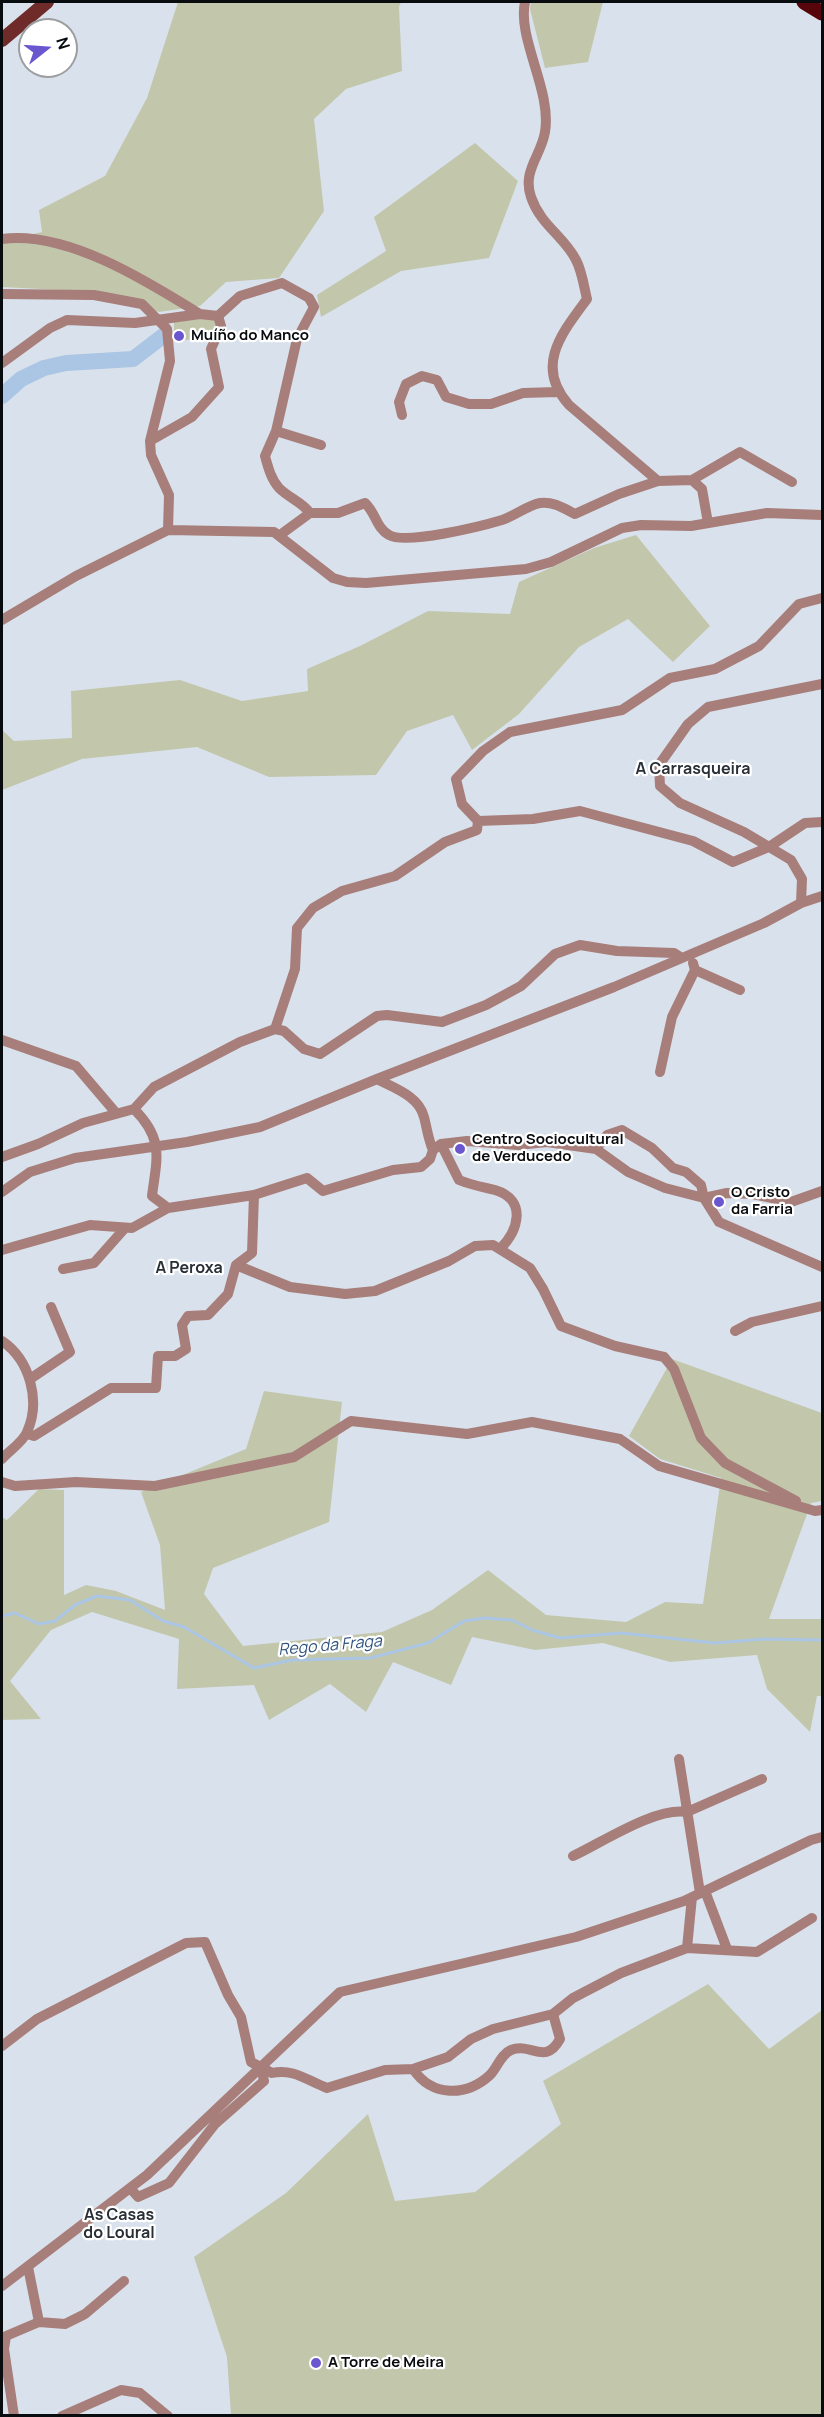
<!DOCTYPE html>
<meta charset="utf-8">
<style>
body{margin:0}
#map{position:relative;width:824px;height:2417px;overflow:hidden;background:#d9e2ec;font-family:Manrope,sans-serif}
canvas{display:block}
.frame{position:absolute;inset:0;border:3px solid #090c0f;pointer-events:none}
.north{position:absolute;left:18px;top:18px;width:60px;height:60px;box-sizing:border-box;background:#fff;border:2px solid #9d9e9f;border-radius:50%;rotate:73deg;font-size:16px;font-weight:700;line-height:24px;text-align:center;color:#090c0f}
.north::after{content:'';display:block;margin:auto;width:21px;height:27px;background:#6a56cf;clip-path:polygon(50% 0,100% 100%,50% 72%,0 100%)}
</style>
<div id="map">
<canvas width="824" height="2417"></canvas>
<div class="frame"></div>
<div class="north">N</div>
</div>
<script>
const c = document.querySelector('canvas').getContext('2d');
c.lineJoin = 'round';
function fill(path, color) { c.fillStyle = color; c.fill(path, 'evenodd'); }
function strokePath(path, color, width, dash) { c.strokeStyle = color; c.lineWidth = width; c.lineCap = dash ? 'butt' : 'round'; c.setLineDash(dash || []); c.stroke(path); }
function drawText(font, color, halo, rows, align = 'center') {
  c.font = font + ' Manrope,sans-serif'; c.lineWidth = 4.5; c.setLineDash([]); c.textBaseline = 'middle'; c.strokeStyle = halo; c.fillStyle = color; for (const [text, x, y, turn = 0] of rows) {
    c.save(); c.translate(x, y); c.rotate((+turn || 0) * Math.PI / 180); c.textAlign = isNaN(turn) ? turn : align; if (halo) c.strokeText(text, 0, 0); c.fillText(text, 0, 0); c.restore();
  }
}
fill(new Path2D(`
 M178 2H401L399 7 402 71 346 89 314 119 324 211 279 278 226 282 200 306 159 312 98 292 2 287V241L42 232 39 210 105 176 147 98Z
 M531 2H603L588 62 545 68 530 9Z
 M475 143 518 181 489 258 401 271 321 317 317 295 386 251 374 217Z
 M214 318 217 325 211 339 184 340 180 330 174 333V320Z
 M636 535 710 626 673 662 628 619 579 647 519 714 472 750 453 715 407 731 376 775 269 777 197 747 82 759 2 790V730L14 741 72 738 71 691 180 680 242 701 308 691 307 669 360 646 428 611 510 614 519 582 594 548Z
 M672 1359 822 1413V1501L811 1503 769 1619H822V1696H817L810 1732 767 1689 757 1655 670 1662 603 1643 535 1650 472 1637 451 1685 393 1662 366 1712 330 1684 269 1720 254 1685 177 1689 179 1639 92 1612 51 1630 10 1681 41 1719 2 1720V1517L7 1520 39 1489 64 1490V1595L86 1585 116 1591 165 1610 160 1545 141 1492 246 1449 264 1391 342 1402 329 1522 213 1568 204 1594 243 1646 382 1632 432 1610 488 1570 546 1615 626 1622 665 1602 703 1604 721 1478 660 1459 629 1436Z
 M708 1984 769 2049 822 2010V2415H231L227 2357 194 2257 286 2193 368 2114 395 2201 475 2192 561 2124 543 2081Z`), '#c2c7ac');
strokePath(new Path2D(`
 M2 1616 15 1613 39 1624 55 1621 75 1605 97 1596 130 1600 163 1621 184 1627 254 1668 292 1660 370 1658 428 1643 464 1621 484 1618 512 1620 532 1630 560 1638 621 1633 715 1643 764 1639 822 1640`), '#abc5e4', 3);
strokePath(new Path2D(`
 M2 396 21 379 44 368 66 363 133 359 163 336`), '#abc5e4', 16);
strokePath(new Path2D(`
 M525 2C517 39 552 90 545 132 541 156 522 171 531 197 541 226 564 236 576 260 582 271 584 287 587 299 562 333 534 366 569 405L658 481 692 480 702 489 708 523
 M2 239C66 230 147 281 200 314
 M2 294 94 295 142 304 167 329 170 361 150 441 151 455 169 495 168 530 274 532 333 578 347 582 366 583 526 569 551 562 622 528 641 525 691 526 767 513 822 515
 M218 316 240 296 282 283 309 298 314 307 297 339 276 431 265 456C268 467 271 479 279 488 289 498 302 502 310 513
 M2 363 50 328 67 320 135 323 200 314 218 316 221 326 211 349 219 387 192 417 150 441
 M402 415 399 402 406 384 422 376 437 380 446 397 469 404H491L523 393 557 392
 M276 431 321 445
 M692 480 740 452 792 482
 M280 535 310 513H338L365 503C376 513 376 528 389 535 406 545 482 526 502 520 515 516 528 505 540 503 553 501 565 509 575 514L619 494 658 481
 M2 620 76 576 168 530
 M478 821 533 819 580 811 693 841 733 862 769 847 805 823 822 822
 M801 903 822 896
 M693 963 695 970 740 990
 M275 1029 295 969 297 928 313 908 342 891 395 876 445 842 477 830 478 821 462 804 456 779 483 751 510 732 622 710 670 678 715 669 759 646 799 604 822 598
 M2 1040 76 1066 116 1113
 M660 1072 672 1017 695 970
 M377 1079C394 1088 419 1096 424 1117 427 1128 428 1139 433 1150
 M134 1109C164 1139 157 1157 152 1196L168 1208
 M441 1144 459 1180C471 1185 483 1187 495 1190 528 1200 518 1231 500 1249
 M596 1149 607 1135 622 1130 652 1148 673 1168 686 1172 701 1185 704 1198 727 1193 753 1194 791 1202 822 1191
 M2 1157 38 1144 83 1123 134 1109 154 1087 240 1042 275 1029 284 1031 304 1049 320 1054 377 1016 387 1015 442 1022 486 1005 521 986 555 954 580 945 617 951 674 953 682 958
 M2 1192 30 1172 75 1158 187 1142 260 1127 377 1079 614 987 764 923 801 903 802 879 791 860 744 832 680 803 660 786 659 765 688 724 708 707 822 684
 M2 1250 90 1225 132 1228 168 1208 254 1195 307 1178 323 1191 393 1170 421 1167 430 1159 433 1150 441 1144 467 1141 518 1145 547 1142 596 1149 628 1172 665 1188 704 1198 719 1222 822 1267
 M236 1265 290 1287 345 1294 375 1291 449 1261 475 1246 493 1245 530 1268 543 1289 561 1326 615 1346 664 1357 674 1369 701 1438 725 1463 796 1501
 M63 1269 94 1263 125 1228
 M735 1331 752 1322 822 1306
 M2 1341C30 1360 41 1401 27 1432 23 1442 9 1451 2 1459
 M30 1379 70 1352 51 1307
 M27 1434 34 1436 111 1388H156L158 1356H175L186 1349 182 1325 188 1316 208 1315 228 1294 236 1265 252 1253 254 1195
 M2 1482 15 1486 76 1482 155 1486 294 1457 351 1421 467 1434 532 1422 620 1439 659 1466 815 1511 822 1510
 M679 1759 700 1893
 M573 1856C603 1842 655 1807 687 1812L762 1779
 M705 1891 727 1949
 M687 1948 757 1952 812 1918
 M2 2046 37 2019 186 1943 205 1942 228 1995 241 2017 251 2062 272 2073C293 2068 308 2081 327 2088L385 2070 413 2069C432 2097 466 2097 490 2075 497 2068 501 2054 511 2050 531 2042 545 2066 560 2039L553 2014
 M413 2069 448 2057 471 2039 493 2029 553 2014 573 1998 621 1973 687 1948 692 1897
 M130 2188 138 2197 169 2183 215 2124 264 2081 261 2067
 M2 2286 147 2175 340 1992 576 1937 684 1901 811 1840 822 1837
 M39 2322 65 2324 85 2314 124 2281
 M14 2416 4 2349 6 2336 39 2322 28 2267
 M62 2416 121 2390 140 2393 168 2416`), '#a77e7a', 10);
strokePath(new Path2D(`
 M2 40 47 2`), '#6e2b29', 14);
strokePath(new Path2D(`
 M804 2 822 13`), '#57050b', 15);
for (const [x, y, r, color] of [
 [179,336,6,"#6a56cf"],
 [460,1149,6,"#6a56cf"],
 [719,1202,6,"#6a56cf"],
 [316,2363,6,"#6a56cf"]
]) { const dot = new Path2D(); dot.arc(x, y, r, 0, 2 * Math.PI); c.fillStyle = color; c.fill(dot); strokePath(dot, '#fff', 2); }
drawText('bold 15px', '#090c0f', '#fff', [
 ["Muíño do Manco",191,336],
 ["Centro Sociocultural",472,1140],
 ["de Verducedo",472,1157],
 ["O Cristo",731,1193],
 ["da Farria",731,1210],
 ["A Torre de Meira",328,2363]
], 'left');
drawText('bold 16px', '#282f36', '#fff', [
 ["A Carrasqueira",693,770],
 ["A Peroxa",189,1269],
 ["As Casas",119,2216],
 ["do Loural",119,2234]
]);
drawText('italic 16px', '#2f537e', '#fff', [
 ["Rego da Fraga",330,1646,-5]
]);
</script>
